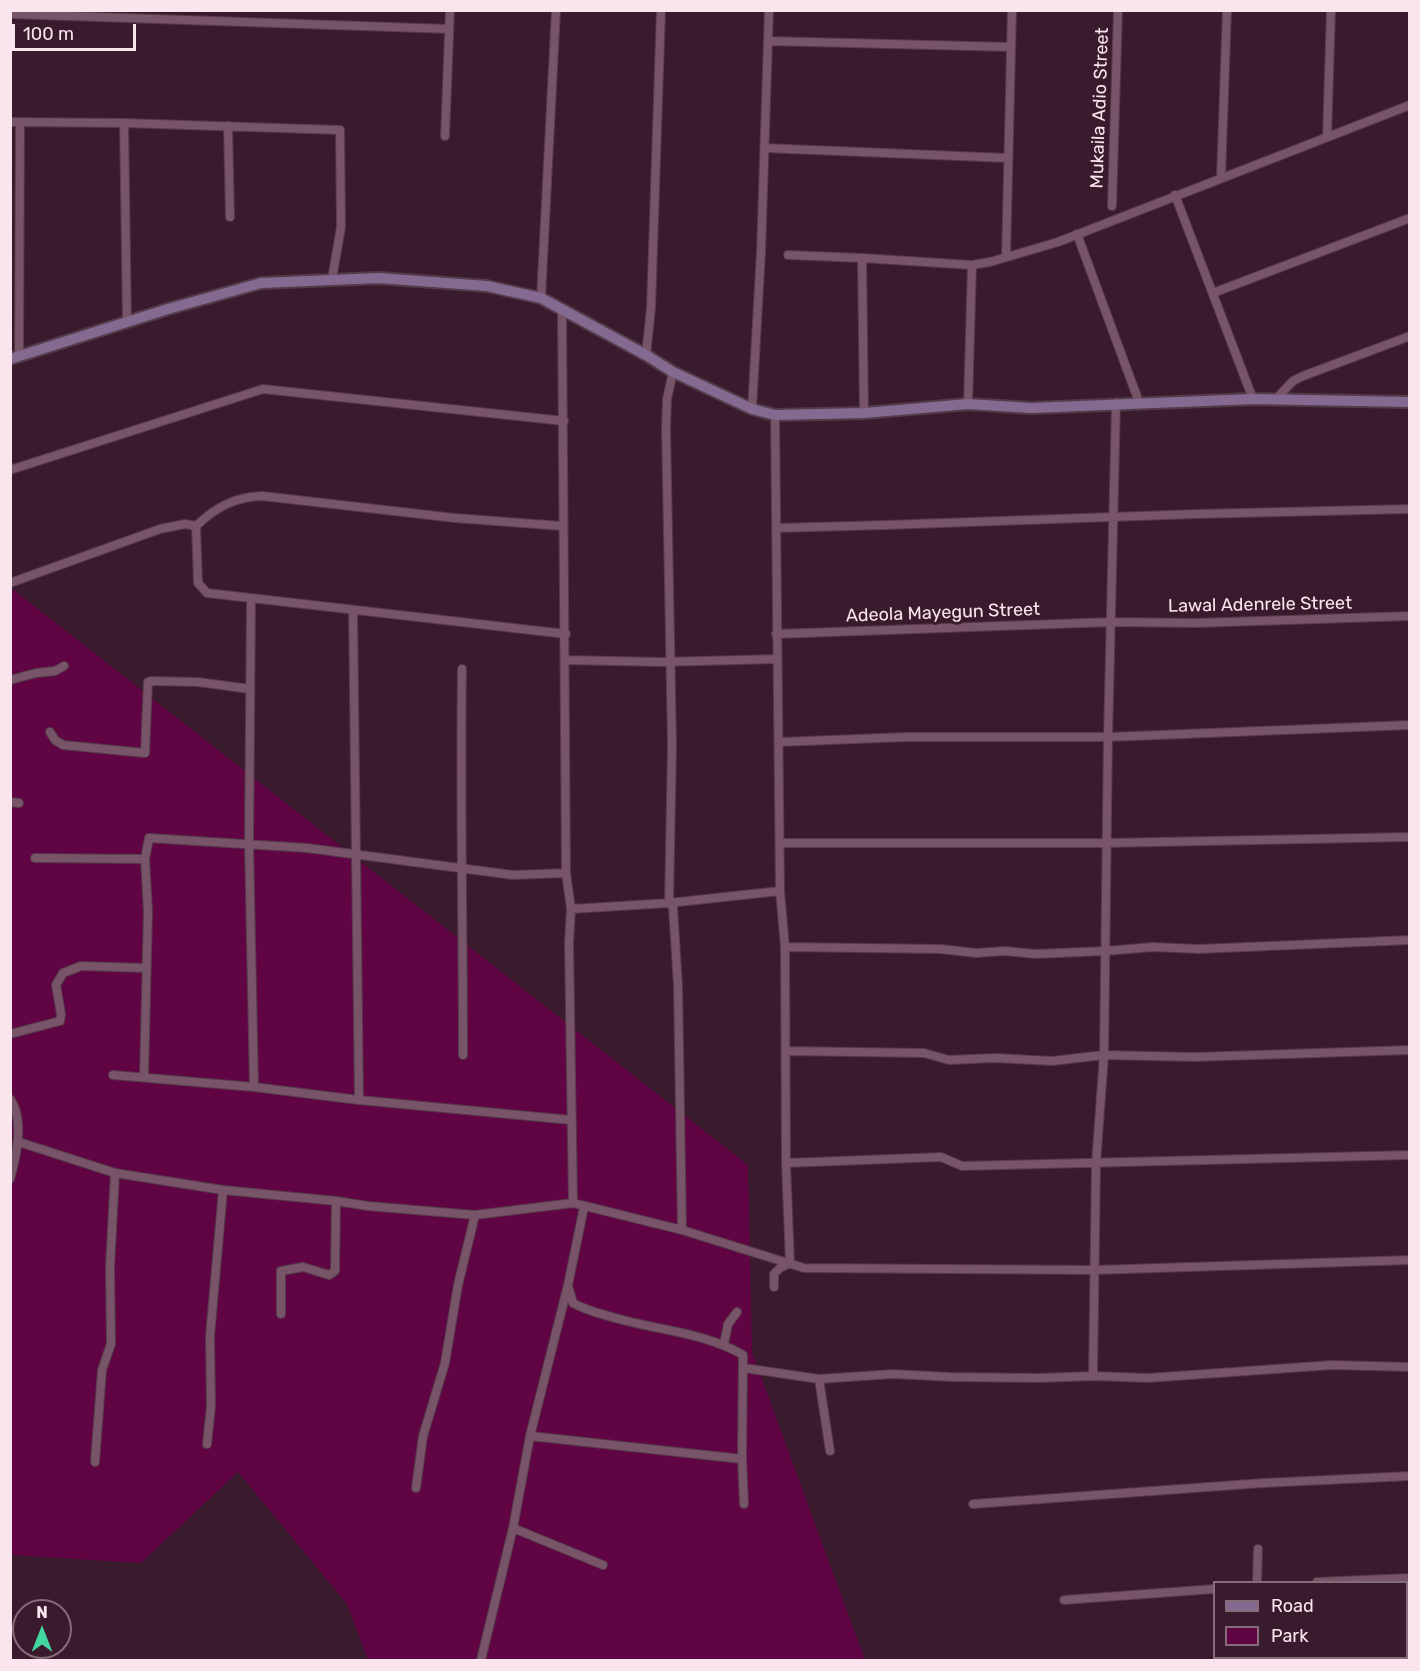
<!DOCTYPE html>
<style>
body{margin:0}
#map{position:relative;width:1420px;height:1671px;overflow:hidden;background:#391b2d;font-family:Rubik,sans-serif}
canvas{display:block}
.frame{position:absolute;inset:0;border:12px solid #fae5ef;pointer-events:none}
.legend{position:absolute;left:1213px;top:1581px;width:195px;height:78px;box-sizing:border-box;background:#391b2d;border:2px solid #866c7b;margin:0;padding:8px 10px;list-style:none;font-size:18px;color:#fae5ef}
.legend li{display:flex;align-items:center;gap:12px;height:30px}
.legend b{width:30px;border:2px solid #866c7b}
.north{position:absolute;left:12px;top:1599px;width:60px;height:60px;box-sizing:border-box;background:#391b2d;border:2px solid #866c7b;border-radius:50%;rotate:0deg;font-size:16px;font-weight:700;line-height:24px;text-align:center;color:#fae5ef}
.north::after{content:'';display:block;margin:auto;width:21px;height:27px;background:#42d4a1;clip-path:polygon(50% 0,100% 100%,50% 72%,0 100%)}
.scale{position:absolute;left:12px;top:24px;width:124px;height:27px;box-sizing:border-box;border:3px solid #fae5ef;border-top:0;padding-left:8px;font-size:18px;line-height:21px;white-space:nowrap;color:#fae5ef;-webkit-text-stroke:4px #391b2d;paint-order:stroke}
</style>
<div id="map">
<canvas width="1420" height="1671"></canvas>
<div class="frame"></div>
<ul class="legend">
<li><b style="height:8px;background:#846a90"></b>Road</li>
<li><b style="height:16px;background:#600444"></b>Park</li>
</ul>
<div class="north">N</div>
<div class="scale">100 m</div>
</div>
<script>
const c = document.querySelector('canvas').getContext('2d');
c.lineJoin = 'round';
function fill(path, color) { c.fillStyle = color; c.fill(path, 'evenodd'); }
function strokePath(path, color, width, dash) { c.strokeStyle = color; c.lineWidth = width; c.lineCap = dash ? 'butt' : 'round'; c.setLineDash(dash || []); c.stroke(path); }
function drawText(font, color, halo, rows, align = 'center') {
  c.font = font + ' Rubik,sans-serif'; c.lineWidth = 6; c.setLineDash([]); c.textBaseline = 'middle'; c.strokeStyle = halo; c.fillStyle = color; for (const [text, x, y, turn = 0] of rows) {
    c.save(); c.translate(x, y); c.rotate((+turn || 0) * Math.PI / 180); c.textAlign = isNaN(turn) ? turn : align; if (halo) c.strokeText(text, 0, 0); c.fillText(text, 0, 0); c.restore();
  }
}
fill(new Path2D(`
 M10 587 748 1165 752 1352 865 1660H368L347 1604 238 1472 141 1563 11 1555Z`), '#600444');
const street = new Path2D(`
 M10 14 449 29
 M768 41 1011 47
 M10 122 124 123 340 130 341 227 332 279
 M124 123 127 322
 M228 126 230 217
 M445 136 450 10
 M1327 137 1331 10
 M764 148 1007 158
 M1221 177 1227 10
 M1175 195 1253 399
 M1112 206 1118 10
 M1077 234 1139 402
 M788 255 862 258 972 265 990 262 1058 242 1410 105
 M1006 257 1012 10
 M862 258 864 413
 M1213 293 1410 218
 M541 298 556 10
 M562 311 566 873 571 909 569 943 573 1203
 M646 355 651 308 661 10
 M19 356 20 122
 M673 372 667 399 666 428 672 745 669 903 673 907 678 986 682 1230
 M1275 400 1293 381 1303 376 1410 336
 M968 404 972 265
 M752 409 761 252 769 10
 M775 415 780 891 785 947 786 1163 790 1263
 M10 470 263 389 564 421
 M562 526 455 518 262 496C235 497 216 507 196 526L198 583 207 593 566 634
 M776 528 886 525 1196 514 1410 509
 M10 583 160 529 185 524 196 526
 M251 599 249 844 254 1087
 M353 611 359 1100
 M776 634 1112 622 1196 623 1410 616
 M565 660 662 662 777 659
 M462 669C460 798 463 926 463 1055
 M10 680 36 673 55 671 64 666
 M50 732 55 740 63 745 145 753 148 682 151 681 198 682 250 689
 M779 742 907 737H1108L1410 725
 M10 802 19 803
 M780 843H1107L1410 837
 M35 858 145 859
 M571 909 669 903 780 891
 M785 947 941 949 976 953 1005 951 1036 954 1105 951 1153 947 1199 949 1410 940
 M10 1034 60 1021 61 1014 56 985 63 973 81 966 146 968
 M786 1051 924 1053 949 1060 995 1058 1052 1061 1104 1055 1194 1057 1410 1050
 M113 1075 254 1087 359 1100 571 1120
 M144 1077 148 912 145 859 149 838 307 848 513 875 566 873
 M10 1099C25 1120 16 1157 10 1179
 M19 1142 115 1173 223 1190 336 1201 368 1206 475 1215 573 1203 682 1230 804 1268 1095 1270 1410 1260
 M786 1163 941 1157 962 1166 1410 1155
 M568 1286 573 1303C585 1310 598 1313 612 1317 655 1330 704 1332 743 1355L742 1459 744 1504
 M774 1287V1274L780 1268 790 1263
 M281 1314V1271L303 1267 329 1275 335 1271 336 1201
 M724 1344 728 1324 737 1312
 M744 1368 819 1379 893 1374 951 1377 1040 1378 1093 1376 1148 1378 1332 1365 1410 1367
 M1093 1376 1096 1164 1104 1055 1108 737 1116 403
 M819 1379 830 1451
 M530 1436 742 1459
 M207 1444 211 1406 210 1336 223 1190
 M95 1462 102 1370 111 1344 110 1267 115 1173
 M416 1488 423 1436 445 1363 458 1285 475 1215
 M973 1504 1263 1483 1410 1476
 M513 1528 603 1565
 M1257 1582 1258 1549
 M1317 1582 1410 1578
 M1064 1600 1214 1589
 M481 1660 513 1528 530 1436 568 1285 584 1207`);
const secondary = new Path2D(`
 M10 359 168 309 261 283 379 278 487 286 541 298 646 355 673 372 752 409 775 415 864 413 968 404 1031 408 1253 399 1410 402`);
strokePath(street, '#543b49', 10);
strokePath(secondary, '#543b49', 14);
strokePath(street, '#775467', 8);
strokePath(secondary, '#846a90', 10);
drawText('18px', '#fae5ef', '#391b2d', [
 ["Mukaila Adio Street",1100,108,-88],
 ["Lawal Adenrele Street",1260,605,-1],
 ["Adeola Mayegun Street",943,613,-2]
]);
</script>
